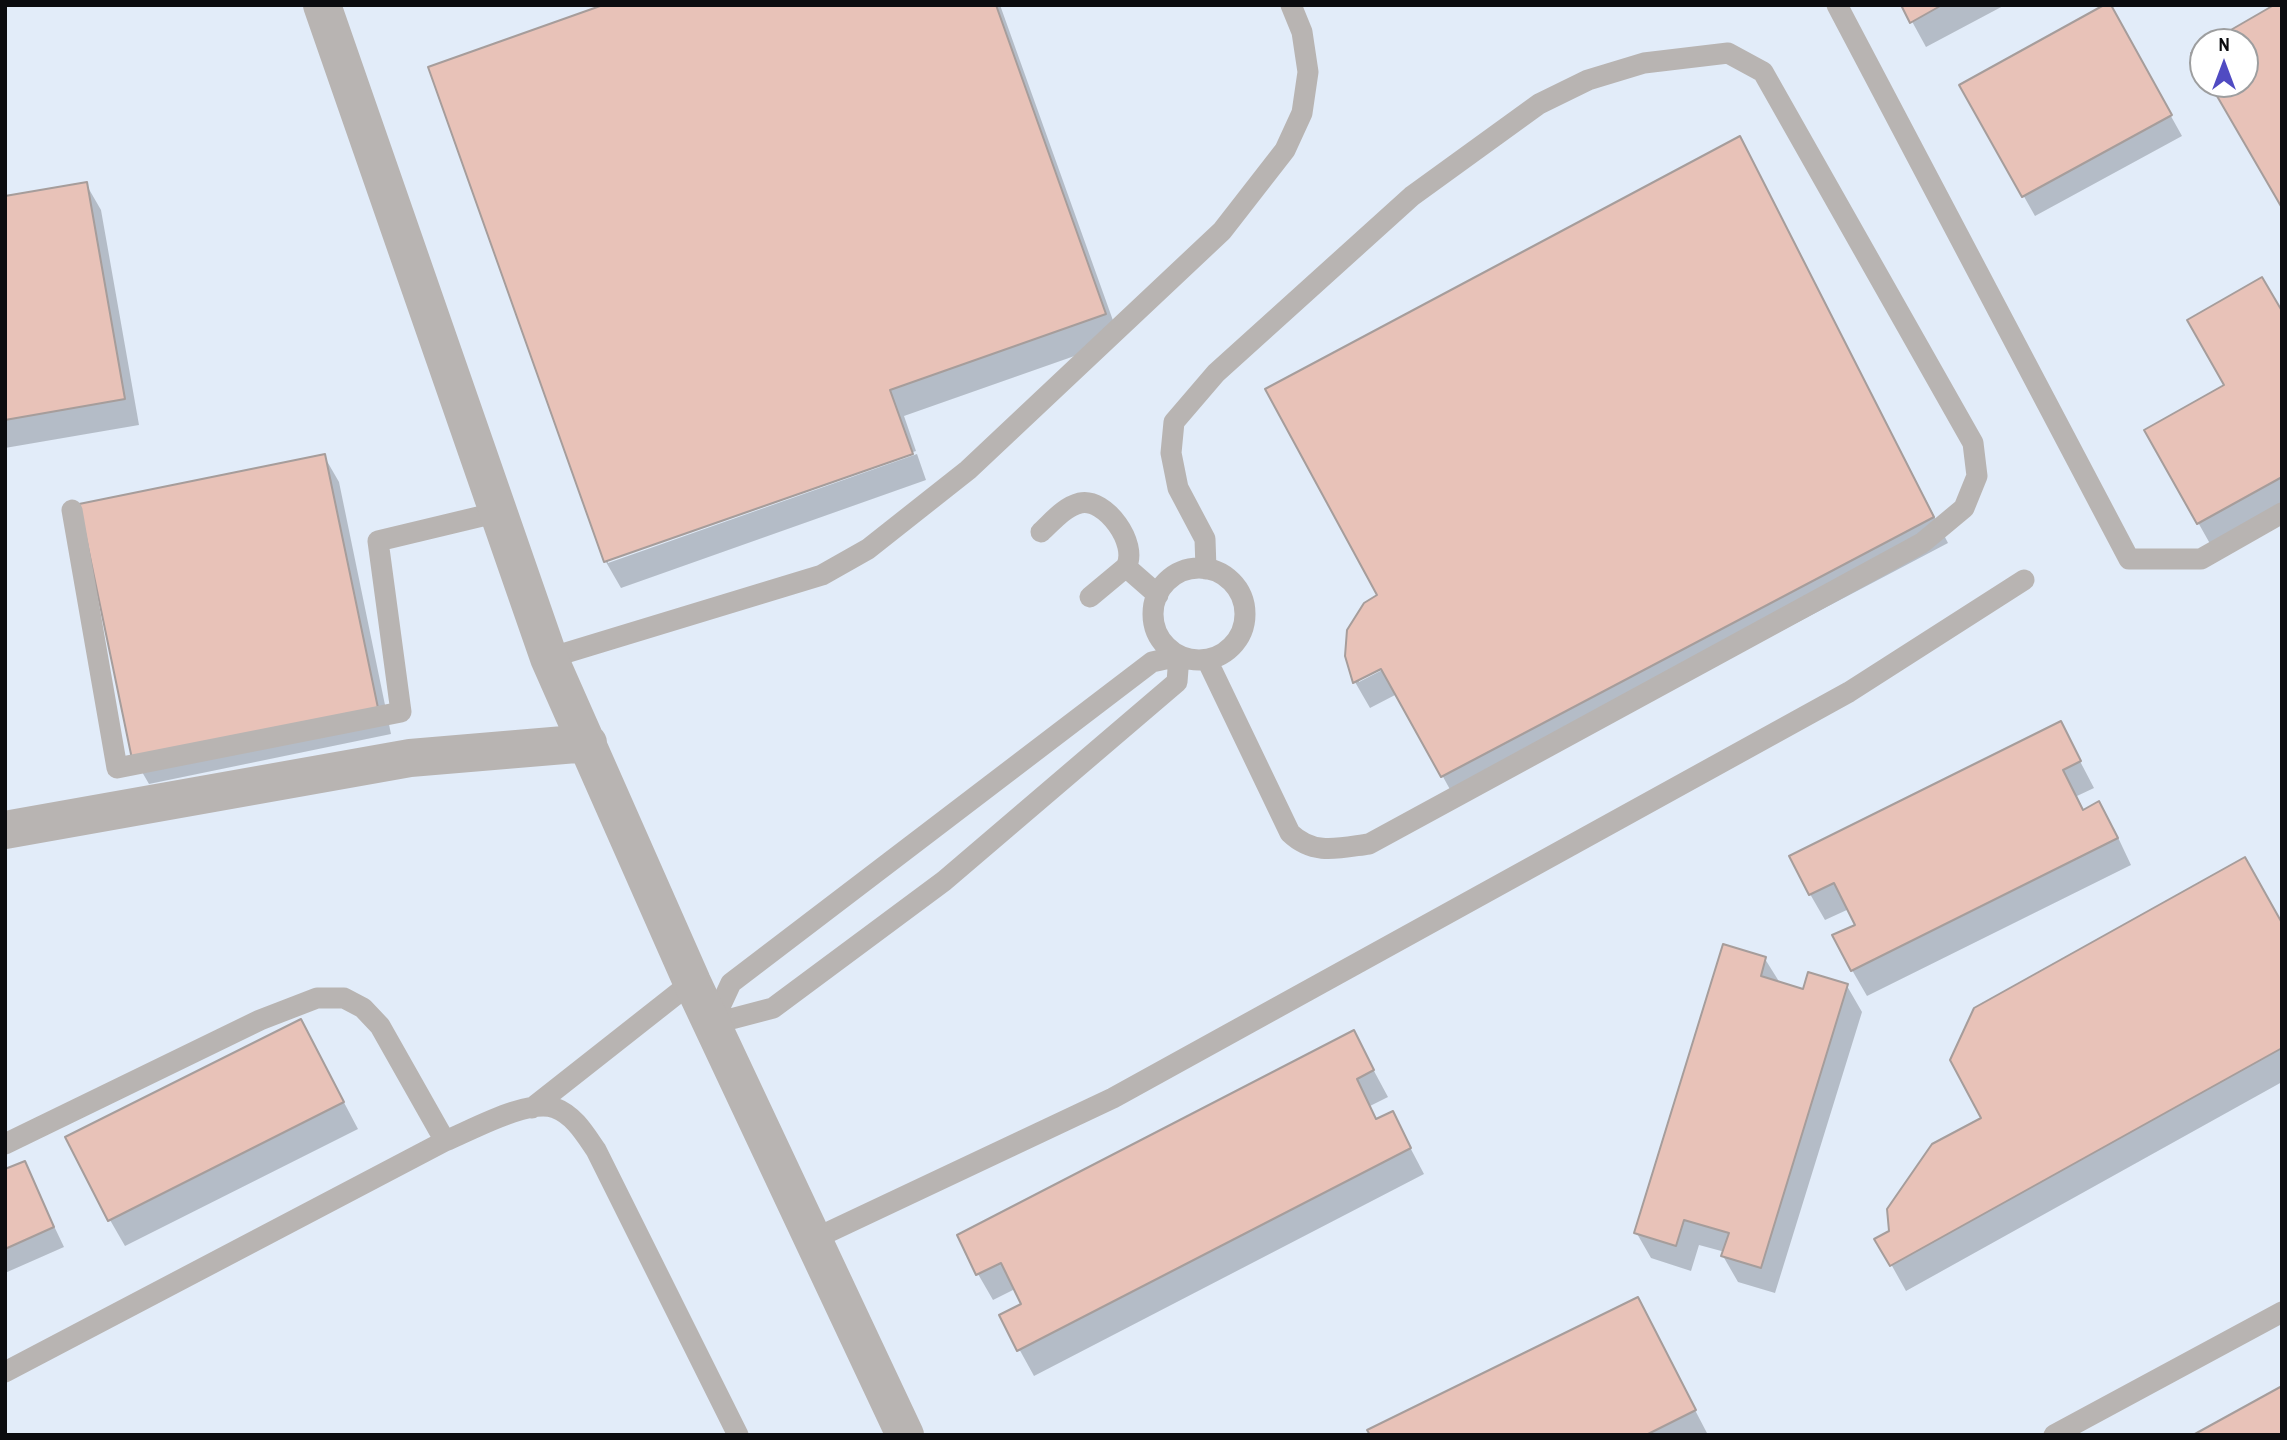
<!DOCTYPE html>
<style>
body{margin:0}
#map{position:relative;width:2287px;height:1440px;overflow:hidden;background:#f4f9fe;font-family:"Archivo Narrow",sans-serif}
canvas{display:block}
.frame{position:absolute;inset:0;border:7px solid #0b0c0f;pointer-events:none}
.north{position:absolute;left:2189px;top:28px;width:70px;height:70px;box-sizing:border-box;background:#fff;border:2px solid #9d9e9f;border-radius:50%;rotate:0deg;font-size:19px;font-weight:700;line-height:28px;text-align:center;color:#0b0c0f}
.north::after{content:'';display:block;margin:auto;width:24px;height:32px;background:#504bc2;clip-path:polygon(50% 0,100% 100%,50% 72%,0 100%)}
</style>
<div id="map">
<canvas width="2287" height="1440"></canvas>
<div class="frame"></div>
<div class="north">N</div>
</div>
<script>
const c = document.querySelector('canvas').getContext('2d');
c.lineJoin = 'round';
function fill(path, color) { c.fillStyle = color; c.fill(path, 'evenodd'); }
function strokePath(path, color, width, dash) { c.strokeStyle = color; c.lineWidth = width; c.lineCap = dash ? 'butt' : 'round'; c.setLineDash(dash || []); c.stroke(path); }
fill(new Path2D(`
 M5 5H2282V1435H5ZM2203 42H2245V84H2203Z`), '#e2ecf9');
fill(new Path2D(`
 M608 5H1000L1120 340 904 416 916 451 608 559V563L917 454 926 480 621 588 606 562 430 68Z
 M1903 5H2005L1926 47Z
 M2109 5 2182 136 2035 216 1961 85Z
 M1740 138 1948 543 1457 802 1397 694 1370 708 1355 682 1347 655 1379 596ZM1388 663 1390 666 1359 682V678Z
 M86 184 101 210 139 425 5 448V198Z
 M2282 314V511L2213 549 2146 430 2226 385Z
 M324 456 339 482 391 734 149 784 134 758Z
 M2060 723 2094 788 2077 796 2084 811 2114 829 2131 865 1867 996 1852 970 1857 925 1849 909 1825 920 1810 894Z
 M2282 926V1082L1906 1291 1877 1239 1890 1232 1984 1118Z
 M1765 959 1780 983 1804 991 1847 986 1862 1012 1775 1293 1738 1282 1723 1256 1725 1252 1699 1245 1691 1271 1651 1258 1636 1232Z
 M301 1021 358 1129 125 1246 110 1220Z
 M1353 1032 1388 1097 1370 1106 1377 1120 1392 1113 1424 1174 1034 1376 1001 1316 1024 1305 1015 1289 993 1300 978 1274Z
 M24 1163 64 1247 5 1273V1171Z
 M1637 1299 1708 1435H1366Z`), '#0003');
const building = new Path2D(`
 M603 5H996L1106 314 890 390 913 454 604 562 428 67Z
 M1901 5H1942L1910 23Z
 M2104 5H2111L2172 115 2022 197 1959 85Z
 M2274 5H2282V208L2210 84H2245V42H2210Z
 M2203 46V73L2191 53Z
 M1740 136 1934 517 1441 777 1381 669 1353 683 1345 656 1347 630 1364 603 1377 595 1265 389Z
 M87 182 125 399 5 420V196Z
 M2262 277 2282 311V477L2197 524 2144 430 2224 385 2187 320Z
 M325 454 378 708 132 759 79 504Z
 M2061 721 2081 761 2063 770 2083 810 2099 801 2118 838 1851 971 1832 935 1855 925 1834 883 1809 895 1789 856Z
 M2245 857 2282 923V1048L1890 1266 1874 1239 1889 1231 1887 1209 1932 1144 1981 1118 1950 1060 1974 1008Z
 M1723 944 1766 957 1761 976 1803 989 1808 972 1848 984 1761 1268 1721 1256 1729 1233 1684 1220 1676 1246 1634 1233Z
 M301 1019 344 1102 108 1221 65 1137Z
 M1354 1030 1374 1070 1357 1079 1376 1119 1393 1111 1411 1148 1017 1351 999 1315 1021 1304 1001 1263 976 1275 957 1235Z
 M25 1161 54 1227 5 1249V1169Z
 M1638 1297 1696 1410 1646 1435H1370L1367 1430Z
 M2282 1386V1435H2193Z`);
fill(building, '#e8c2b8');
strokePath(building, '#a69d9b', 2);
strokePath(new Path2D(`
 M1837 5 2129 559H2201L2282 513
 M72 510 117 768 401 712 378 541 499 512
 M1041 532C1052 522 1064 507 1080 503 1105 497 1139 544 1126 567
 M1153 614a46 46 0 1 1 92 0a46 46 0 1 1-92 0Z
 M1206 569 1205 539 1178 488 1171 453 1174 422 1216 373 1412 196 1539 104 1588 80 1644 63 1728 53 1763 72 1973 443 1977 476 1964 508 1922 543 1369 844C1339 848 1314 856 1290 833L1207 660
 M1090 597 1126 567 1158 595
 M1179 656 1177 682 944 881 773 1008 712 1024 731 983 1152 662Z
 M549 658 822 575 868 549 968 470 1222 231 1285 150 1302 113 1308 72 1302 32 1291 5
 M532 1108 692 982
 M5 1144 260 1020 317 998H344L363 1008 380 1026 445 1141
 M814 1239 1113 1098 1849 692 2024 580
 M5 1372 445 1141C470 1131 528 1098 555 1108 574 1115 585 1134 596 1150L738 1435
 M2054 1435 2282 1312`), '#b8b4b2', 21);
strokePath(new Path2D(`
 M322 5 549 658 692 982 905 1435
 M5 830 410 758 588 743`), '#b8b4b2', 38);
</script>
